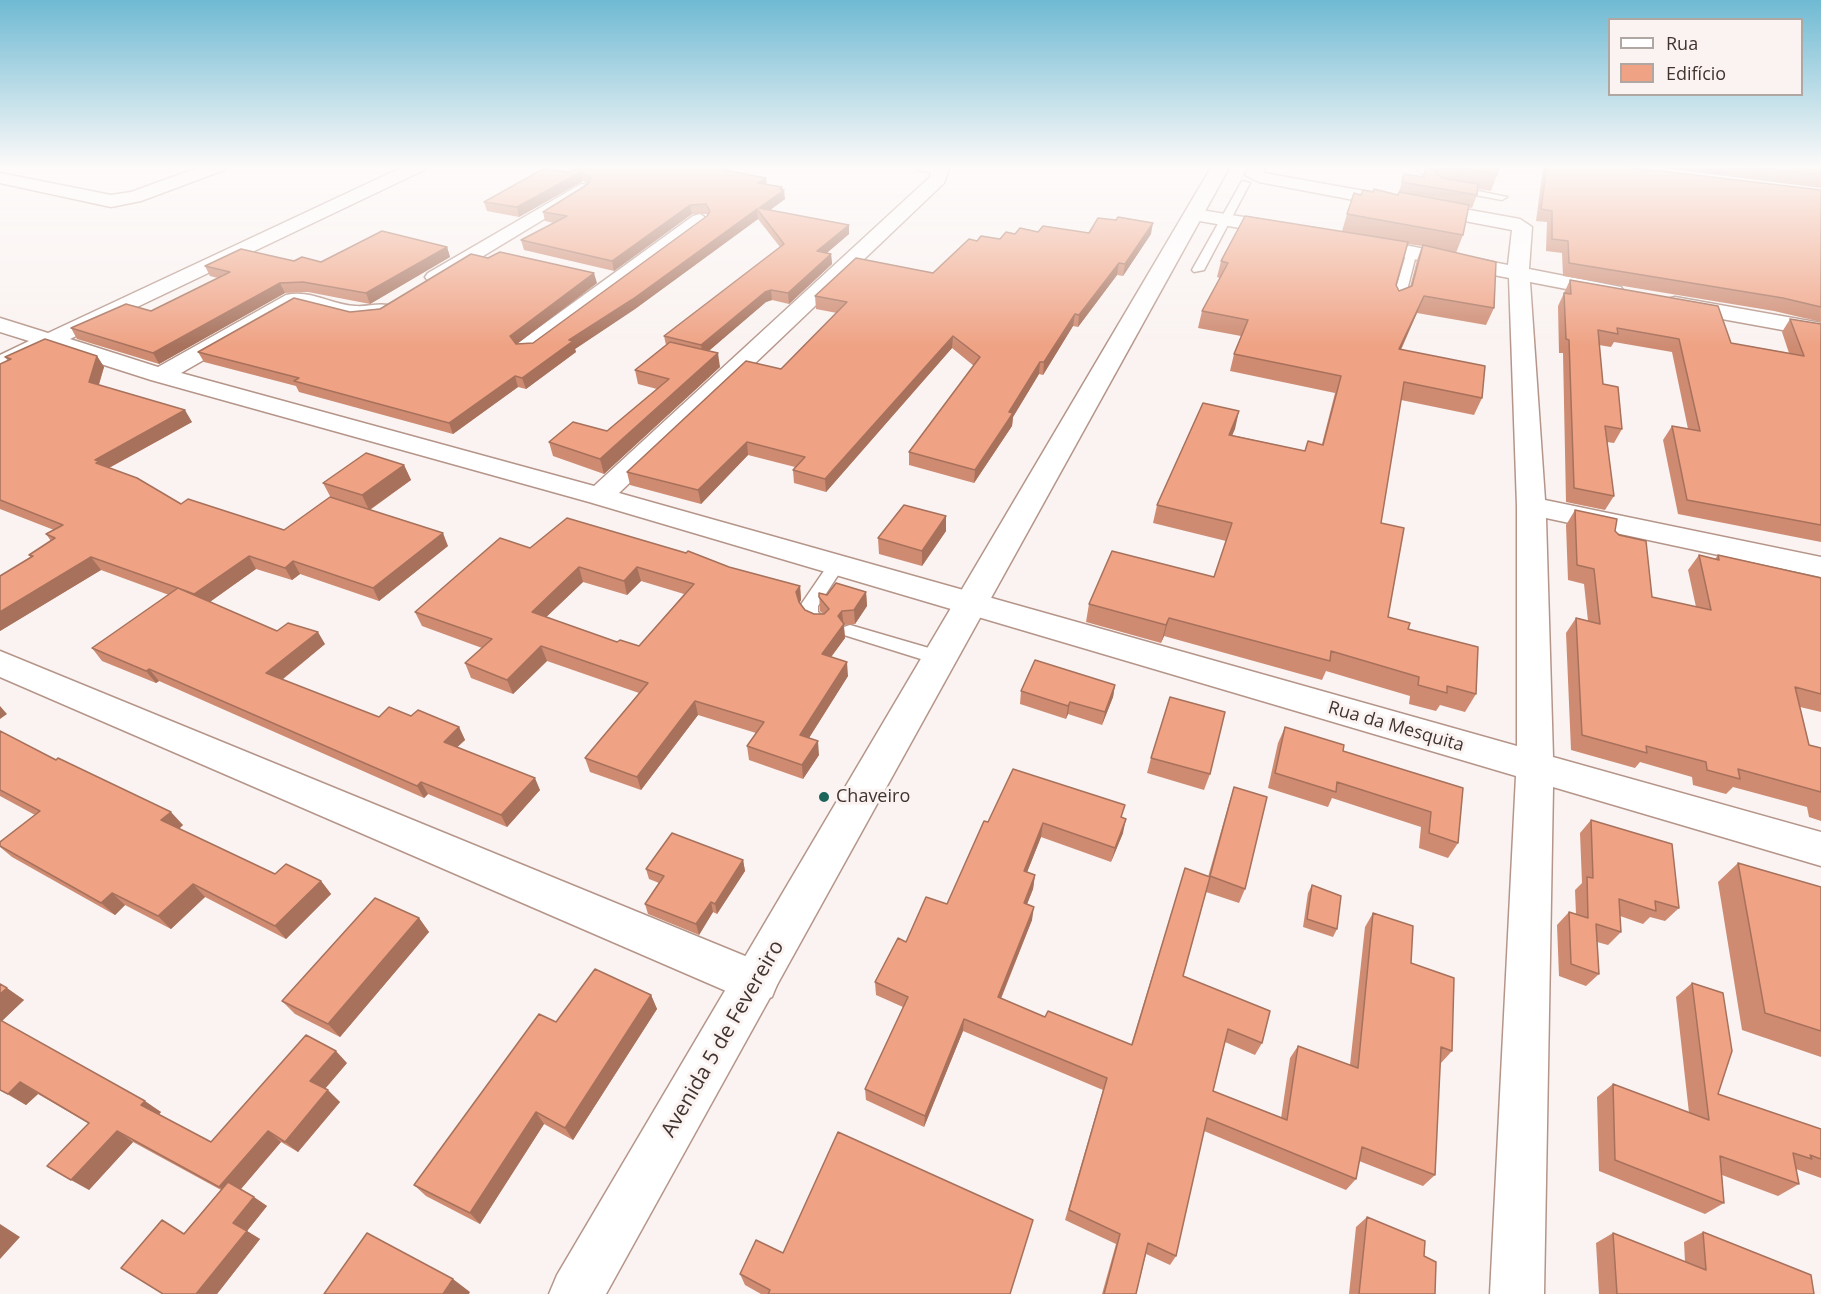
<!DOCTYPE html>
<meta charset="utf-8">
<style>
body{margin:0}
#map{position:relative;width:1821px;height:1294px;overflow:hidden;background:#faf3f1;font-family:"Open Sans",sans-serif}
canvas{display:block}
.legend{position:absolute;left:1608px;top:18px;width:195px;height:78px;box-sizing:border-box;background:#faf3f1;border:2px solid #b0a7a3;margin:0;padding:8px 10px;list-style:none;font-size:18px;color:#41342f}
.legend li{display:flex;align-items:center;gap:12px;height:30px}
.legend b{width:30px;border:2px solid #b0a7a3}
</style>
<div id="map">
<canvas width="1821" height="1294"></canvas>
<ul class="legend">
<li><b style="height:8px;background:#fff"></b>Rua</li>
<li><b style="height:16px;background:#efa284"></b>Edifício</li>
</ul>
</div>
<script>
const c = document.querySelector('canvas').getContext('2d');
c.lineJoin = 'round';
function strokePath(path, color, width, dash) { c.strokeStyle = color; c.lineWidth = width; c.lineCap = dash ? 'butt' : 'round'; c.setLineDash(dash || []); c.stroke(path); }
function fill(path, color) { c.fillStyle = color; c.fill(path, 'evenodd'); }
function drawText(font, color, halo, rows, align = 'center') {
  c.font = font + ' "Open Sans",sans-serif'; c.lineWidth = 6; c.setLineDash([]); c.textBaseline = 'middle'; c.strokeStyle = halo; c.fillStyle = color; for (const [text, x, y, turn = 0] of rows) {
    c.save(); c.translate(x, y); c.rotate((+turn || 0) * Math.PI / 180); c.textAlign = isNaN(turn) ? turn : align; if (halo) c.strokeText(text, 0, 0); c.fillText(text, 0, 0); c.restore();
  }
}
const lane = new Path2D(`
 M1414 166H1423L1444 184 1507 197 1502 200 1438 188Z
 M1242 181 1250 183 1204 270 1194 272 1192 270Z
 M1412 248 1417 251 1404 302 1394 305 1392 302 1407 251Z
 M836 561 844 566 818 606V612L828 622 825 626C812 630 800 619 800 606L830 562Z
 M850 625 946 653 949 658 946 663 940 665 844 635 841 631 844 627Z`);
const street = new Path2D(`
 M203 166H227L224 170 141 201 111 207 0 183V173L111 195 131 192Z
 M405 166H427L424 170 70 339 158 367 286 295C310 289 332 305 355 306 367 307 376 303 388 305L391 310 388 315 355 320 298 306 181 373 594 486 930 177 931 172 918 170 916 166H946L949 169 944 183 619 493 1517 746V506L1509 278 1363 249 1356 247 1353 243 1356 239 1363 237 1508 265 1512 230 1259 182 1245 175 1249 166H1265L1264 173 1520 219 1532 227 1529 269 1621 287 1624 292 1621 297 1613 298 1530 282 1545 500 1821 557V577L1546 518 1553 757 1821 832V866L1553 787 1544 1294H1490L1516 776 589 502 151 380 51 348 0 371V355L29 341 0 332V318L48 333Z
 M581 184 587 185 590 189 587 193 442 281H428L425 277 428 273Z
 M1195 209 1286 224 1296 230 1286 236 1188 219 1186 215 1188 211Z
 M700 214 709 220 707 224 535 352H519L515 347 519 342 693 216Z
 M1675 297 1821 323V337L1667 309 1664 304 1667 299Z
 M0 651 772 967 778 982 772 997 756 1003 740 997 0 677Z`);
const secondary = new Path2D(`
 M1212 166H1230L606 1294H549L557 1275Z`);
strokePath(lane, '#b59589', 3);
strokePath(street, '#b59589', 3);
strokePath(secondary, '#b59589', 3);
fill(lane, '#fff');
fill(street, '#fff');
fill(secondary, '#fff');
fill(new Path2D(`
 M1426 166H1499L1497 175 1491 191 1478 189 1477 195 1472 208 1468 207 1463 235 1456 253 1494 308 1486 325 1417 313 1401 350 1482 398 1474 415 1401 400 1381 523 1388 617 1408 629 1476 694 1465 712 1440 705 1436 711 1409 704 1410 696 1326 671 1322 680 1164 636 1161 643 1086 622 1089 604 1214 577 1226 541 1153 523 1157 505 1239 411 1232 435 1305 451 1322 444 1335 393 1230 371 1234 354 1241 336 1198 328 1202 311 1220 278 1217 277 1221 261 1342 231 1347 214 1361 195H1398L1404 174 1422 177ZM1408 244 1422 246 1417 260 1410 287 1399 291 1396 285Z
 M1544 166H1619L1821 190V322L1774 311 1563 276 1562 253 1546 251 1547 222 1536 221 1543 168Z
 M1646 166H1819L1821 168V188Z
 M728 167V171L766 178V185L782 190 785 199 770 210 849 225V234L827 253 831 254 832 264 789 304 772 300 766 302 708 351 720 367 604 474 553 456 549 442 607 431 657 389 638 384 635 370 666 345 664 336 780 247 758 219 635 309 575 349 576 352 526 389 518 387 453 434 299 392 296 386 204 362 198 352 350 312 597 283 517 344 533 343 708 215 707 214H692L614 271 524 250 521 240 554 223 545 221 543 212 588 184 583 181 519 217 487 211 484 202 569 172Z
 M1038 232 1151 234 1123 276 1117 275 1078 327 1073 326 1043 375 1039 374 1013 417 1012 426 974 483 909 465V452L974 366 952 348 826 492 794 483 793 470 795 467 748 455 701 504 630 485 627 472 781 369 837 313 816 309 815 296 933 273 977 241 1000 239 1015 234Z
 M447 247 450 257 370 304 308 292 285 293 159 364 77 339 71 328 151 311 218 278 210 276 205 266 294 261 321 262Z
 M1570 280 1731 343 1789 353 1782 332 1790 319 1821 324V542L1678 514 1663 440 1672 426 1688 429 1672 352 1614 342 1611 347 1599 345 1603 384 1622 429 1614 443 1607 442 1614 496 1605 510 1566 502 1563 353H1559L1558 306Z
 M97 356 104 367 99 385 192 422 109 468 181 504 284 530 331 498 323 483 404 465 411 480 370 510 448 546 379 601 300 574 292 580 256 569 209 602 277 631 325 644 282 680 379 717 411 716 459 727 465 740 457 747 540 790 507 827 428 794 424 798 159 681 156 683 102 661 92 648 169 595 101 570 0 631V576L31 558 29 555 51 541 46 534 54 530 0 509V364L8 361 5 357Z
 M1575 510 1615 531 1652 597 1696 607 1688 570 1699 555 1715 559 1718 555 1821 578V712L1800 707 1809 745 1821 748V821L1809 817 1807 807 1733 787 1726 794 1693 785 1692 777 1640 762 1635 768 1571 750 1566 633 1576 618 1588 621 1584 584 1568 580 1566 525Z
 M946 516V531L922 566 879 554 878 538Z
 M530 548 729 567 800 586 801 600 799 603 805 610 814 614H823L820 611 819 593 827 595 866 592 867 606 855 624 844 625 845 638 831 657 848 676 809 738 819 755 803 779 749 760 747 746 756 733 698 715 641 790 590 772 585 758 639 693 547 661 513 694 471 678 465 663 482 648 422 626 415 612ZM641 581 684 594 639 646 617 642 546 617 583 582 627 595Z
 M1115 685 1113 697 1102 725 1068 714 1066 719 1020 704 1021 691Z
 M1285 727 1343 751 1463 788 1458 843 1448 858 1419 848 1421 827 1332 798 1328 807 1268 788 1278 743Z
 M0 731 183 825 179 829 275 874 321 881 331 894 286 939 205 897 171 929 125 905 115 915 12 857 0 847V842L35 815 0 796Z
 M1151 758 1210 774 1204 790 1147 773Z
 M1234 787 1245 889 1239 903 1206 892 1183 976 1262 1043 1255 1055 1225 1042 1213 1091 1281 1118 1290 1058 1298 1046 1350 1065 1365 927 1373 913 1411 963 1452 1051 1441 1063H1440L1435 1175 1423 1186 1359 1161 1356 1179 1346 1190 1204 1131 1176 1256 1170 1265 1146 1254 1136 1294H1102L1116 1244 1065 1220 1103 1090 963 1031 924 1127 866 1100 865 1089 903 1007 876 995 875 982 906 942 947 904 988 822 1122 817 1123 833 1111 862 1041 837 1027 872 1035 875 1033 889 1027 904 1032 920 1001 999 1045 1017 1131 1045 1185 868 1208 877 1229 803Z
 M1591 820 1679 908 1665 921 1650 917 1643 924 1620 916 1621 932 1608 945 1597 942 1599 974 1586 986 1559 976 1557 925 1569 912 1576 914 1575 890 1582 883 1580 833Z
 M743 860 745 871 717 914 713 912 699 935 648 914 645 904 659 883 649 879 646 869Z
 M1738 863 1821 887V1057L1742 1030 1718 882Z
 M1312 885 1337 929 1333 937 1303 927 1308 893Z
 M419 918 429 932 340 1037 295 1014 282 1001Z
 M1692 983 1718 1094 1821 1129V1178L1796 1169 1799 1184 1778 1196 1722 1175 1724 1203 1705 1214 1599 1171 1597 1097 1613 1084 1689 1113 1676 997Z
 M0 984 24 1000 1 1021 161 1112 158 1115 211 1142 347 1063 325 1089 340 1102 298 1152 281 1142 241 1189 267 1206 247 1231 260 1239 217 1294H163L184 1233 221 1190 133 1142 89 1190 88 1123 38 1094 26 1105 0 1090Z
 M651 995 657 1009 573 1140 544 1124 480 1224 426 1196 414 1185 556 1022Z
 M1367 1217 1424 1256 1435 1294H1349L1356 1227Z
 M1703 1232 1814 1294H1599L1596 1243 1613 1233 1685 1262 1684 1242Z
 M783 1253 1011 1294H761L745 1285 740 1274Z`), '#ce8b72');
fill(new Path2D(`
 M581 172 583 181 519 217 517 207Z
 M766 178 767 187 758 183Z
 M782 187 783 191 784 190 785 199 762 216 759 208Z
 M690 205 692 214 614 271 612 261Z
 M757 209 758 219 635 309 575 349 576 352 526 389 522 378 569 340Z
 M1153 223 1151 234 1123 276 1125 264Z
 M849 225V234L817 261V251Z
 M447 247 450 257 370 304 366 293Z
 M831 254 832 264 789 304 788 293Z
 M1119 263 1117 275 1078 327 1079 315Z
 M594 273 597 283 513 347 510 336Z
 M280 283 285 293 159 364 153 353Z
 M771 290 772 300 766 302 703 356 701 345 765 292Z
 M1424 296 1417 313 1393 366 1399 349Z
 M1075 314 1073 326 1043 375 1044 362Z
 M953 336 952 348 826 492 825 479Z
 M718 353 720 367 604 474 600 459Z
 M97 356 104 367 96 393 89 382Z
 M1040 362 1039 374 1013 417 1012 426 974 483 975 470 1009 412Z
 M515 376 518 387 453 434 449 423Z
 M185 410 192 422 105 470 104 475 95 460Z
 M1239 411 1235 429 1225 452 1229 435Z
 M747 442 748 455 701 504 698 490Z
 M404 465 411 480 369 510 362 495Z
 M946 516V531L922 566V551Z
 M443 533 448 546 379 601 373 588Z
 M249 556 256 569 203 607 194 594Z
 M91 557 101 570 0 631V612Z
 M293 561 300 574 292 580 285 568Z
 M579 567 583 582 537 626 532 612Z
 M637 567 641 581 627 595 624 581Z
 M800 586 801 600 798 606 796 592Z
 M866 592 867 606 855 624 854 610Z
 M842 611 845 638 823 668 822 654 838 616Z
 M1169 618 1164 636 1161 643 1166 625Z
 M318 632 325 644 274 686 266 673Z
 M541 646 547 661 513 694 507 680Z
 M847 662 848 676 802 749 800 735Z
 M149 669 159 681 156 683 146 671Z
 M1115 685 1113 697 1102 725 1105 712Z
 M695 701 698 715 641 790 637 777Z
 M1070 702 1068 714 1066 719 1068 706Z
 M0 706 7 714 0 719Z
 M459 727 465 740 450 754 444 742Z
 M818 741 819 755 803 779 802 765Z
 M535 778 540 790 507 827 501 815Z
 M421 782 428 794 424 798 417 786Z
 M171 812 183 825 173 834 161 820Z
 M1126 819 1123 833 1111 862 1115 848Z
 M1043 823 1041 837 1022 885 1024 871Z
 M743 860 745 871 717 914 715 904Z
 M1035 875 1033 889 1022 917 1024 903Z
 M321 881 331 894 286 939 275 926Z
 M193 884 205 897 171 929 158 916Z
 M112 893 125 905 115 915 101 903Z
 M711 902 713 912 699 935 696 924Z
 M1034 907 1032 920 996 1010 998 997Z
 M419 918 429 932 340 1037 328 1024Z
 M7 988 24 1000 0 1023V994Z
 M651 995 657 1009 573 1140 565 1128Z
 M964 1019 963 1031 924 1127 925 1116Z
 M336 1051 347 1063 322 1092 310 1081Z
 M20 1082 38 1094 26 1105 8 1094Z
 M328 1090 340 1102 298 1152 285 1142Z
 M145 1101 161 1112 157 1117 141 1105Z
 M536 1112 544 1124 480 1224 470 1213Z
 M117 1131 133 1142 89 1190 71 1180Z
 M268 1131 281 1142 234 1197 219 1187Z
 M254 1197 267 1206 247 1231 260 1239 217 1294H196L233 1223Z
 M0 1224 20 1237 0 1259Z
 M453 1279 470 1292 469 1294H443Z`), '#a7715c');
const building = new Path2D(`
 M581 166H718L728 167 724 170 766 178 758 183 782 187 780 189 784 190 759 208 849 225 817 251 831 254 788 293 771 290 765 292 701 345 664 336 784 244 757 209 633 299 569 340 573 341 522 378 515 376 449 423 294 381 299 378 198 352 294 298 350 312 380 309 471 254 488 258 500 252 594 273 510 336 516 344 533 343 707 216 710 211 706 204 690 205 612 261 521 240 567 216 543 212 588 184 591 178 581 172 517 207 484 202 543 169 569 172Z
 M1426 166H1428L1442 178 1478 184 1477 195 1402 182 1404 174 1424 177Z
 M1452 166H1499L1497 175Z
 M1547 166H1619L1821 190V307L1783 298 1569 263 1568 241 1552 239V211L1541 209Z
 M1743 166H1819L1821 168V175Z
 M1374 189 1398 195 1399 192 1469 205 1463 235 1347 214 1354 193 1361 195 1363 190 1373 192Z
 M1245 216 1408 242 1396 285 1399 291 1412 286 1423 245 1496 262 1494 308 1424 296 1399 349 1485 366 1482 398 1404 382 1381 523 1404 528 1388 617 1410 623 1408 629 1478 647 1476 694 1447 686V693L1418 685 1419 677 1331 651 1330 661 1169 618 1166 625 1089 604 1112 551 1214 577 1232 523 1157 505 1203 403 1239 411 1229 435 1305 451 1308 441 1323 445 1341 376 1234 354 1248 320 1202 311 1228 263 1221 261Z
 M1118 217 1153 223 1125 264 1119 263 1079 315 1075 314 1044 362H1040L1009 412 1013 413 975 470 909 452 980 357 953 336 825 479 793 470 805 457 747 442 698 490 627 472 746 361 781 369 847 302 815 296 856 258 933 273 969 239 977 241 981 236 1000 239 1006 232 1015 234 1020 228 1038 232 1043 226 1089 233 1098 218 1116 220Z
 M382 231 447 247 366 293 303 282 280 283 153 353 71 328 126 304 151 311 230 272 205 266 241 249 294 261 302 257 321 262Z
 M1570 280 1718 306 1731 343 1804 356 1790 319 1821 324V525L1687 500 1672 426 1700 431 1679 339 1617 328 1618 334 1598 330 1603 384 1618 387 1622 429 1605 426 1614 496 1574 488 1569 340 1566 339 1564 293 1571 294Z
 M45 339 97 356 89 382 185 410 95 460 99 461 96 463 137 478 181 504 188 499 284 530 330 497 443 533 373 588 293 561 285 568 249 556 194 594 178 588 277 631 288 623 318 632 266 673 379 717 389 707 411 716 418 710 459 727 444 742 535 778 501 815 421 782 417 786 149 669 146 671 92 648 178 588 91 557 0 612V576L33 556 29 555 55 538 46 534 63 525 0 500V364L11 359 5 357Z
 M670 342 718 353 600 459 549 442 573 422 607 431 669 379 635 370Z
 M366 453 404 465 362 495 323 483Z
 M904 505 946 516 922 551 878 538Z
 M1575 510 1617 519 1615 531 1619 535 1646 541 1652 597 1711 610 1699 555 1719 560 1718 555 1821 578V694L1795 687 1809 745 1821 748V792L1738 769 1740 779 1707 770 1706 762 1646 746 1647 753 1582 735 1576 618 1600 624 1594 569 1577 565Z
 M567 518 686 553 688 551 729 567 800 586 796 592 799 602 805 610 814 614H824L829 609 819 597V593L827 595 836 583 866 592 854 610 842 611 838 616 844 624 822 654 847 662 800 735 818 741 802 765 747 746 764 722 695 701 637 777 585 758 648 683 541 646 507 680 465 663 492 639 415 612 500 538 530 548ZM579 567 624 581 637 567 694 584 639 646 620 640 617 642 532 612Z
 M1035 660 1115 685 1105 712 1070 702 1068 706 1021 691Z
 M1170 697 1225 712 1210 774 1151 758Z
 M1285 727 1344 745 1343 751 1463 788 1458 843 1429 833 1431 812 1337 782 1336 792 1275 773Z
 M0 731 56 760 58 758 171 812 161 820 275 874 286 864 321 881 275 926 193 884 158 916 112 893 101 903 0 846V842L40 811 0 790Z
 M1013 769 1125 805 1121 817 1126 819 1115 848 1043 823 1024 871 1035 875 1024 903 1034 907 998 997 1045 1017 1048 1011 1132 1045 1185 868 1210 877 1183 976 1270 1011 1262 1043 1228 1029 1213 1091 1287 1120 1298 1046 1358 1068 1373 913 1413 926 1411 963 1454 978 1452 1051 1441 1047 1435 1175 1362 1147 1356 1179 1207 1118 1176 1256 1148 1243 1136 1294H1104L1120 1234 1069 1210 1107 1078 964 1019 925 1116 865 1089 908 997 875 982 898 938 906 942 926 897 947 904 984 821 988 822Z
 M1234 787 1267 797 1245 889 1210 876Z
 M1591 820 1672 844 1679 908 1655 901 1656 911 1619 899 1621 932 1596 924 1599 974 1571 964 1569 912 1588 918 1587 877 1593 878Z
 M672 833 743 860 715 904 711 902 696 924 645 904 664 876 646 869Z
 M1738 863 1821 887V1031L1765 1013Z
 M1312 885 1341 896 1337 929 1307 919Z
 M375 898 419 918 328 1024 282 1001Z
 M595 969 651 995 565 1128 536 1112 470 1213 414 1185 539 1014 556 1022Z
 M1692 983 1723 993 1732 1051 1718 1094 1821 1129V1159L1810 1155 1812 1159 1793 1153 1799 1184 1720 1156 1724 1203 1615 1160 1613 1084 1709 1120Z
 M0 984 7 988 0 994Z
 M0 1020 145 1101 141 1105 211 1142 306 1035 336 1051 310 1081 328 1090 285 1142 268 1131 219 1187 117 1131 71 1180 47 1166 89 1123 20 1082 8 1094 0 1090Z
 M838 1132 1033 1220 1010 1294H768L770 1290 740 1274 756 1240 783 1253Z
 M228 1182 254 1197 233 1223 247 1231 196 1294H163L121 1268 162 1220 184 1234Z
 M1367 1217 1425 1241 1424 1256 1436 1262 1435 1294H1359Z
 M1703 1232 1811 1275 1814 1294H1617L1613 1233 1706 1270Z
 M367 1233 453 1279 443 1294H324Z`);
fill(building, '#efa284');
strokePath(building, '#a7715c', 1.5);
const sky = c.createLinearGradient(0, 0, 0, 347);
sky.addColorStop(0, '#6fbad3');
sky.addColorStop(0.48, '#fdfaf9');
sky.addColorStop(1, '#fdfaf900');
c.fillStyle = sky;
c.fillRect(0, 0, 1821, 347);
for (const [x, y, r, color] of [
 [824,797,6,"#1a645a"]
]) { const dot = new Path2D(); dot.arc(x, y, r, 0, 2 * Math.PI); c.fillStyle = color; c.fill(dot); strokePath(dot, '#faf3f1', 2); }
drawText('18px', '#41342f', '#faf3f1', [
 ["Rua da Mesquita",1396,727,16]
]);
drawText('18px', '#41342f', '#faf3f1', [
 ["Chaveiro",836,797]
], 'left');
drawText('21px', '#41342f', '#faf3f1', [
 ["Avenida 5 de Fevereiro",723,1039,-60]
]);
</script>
